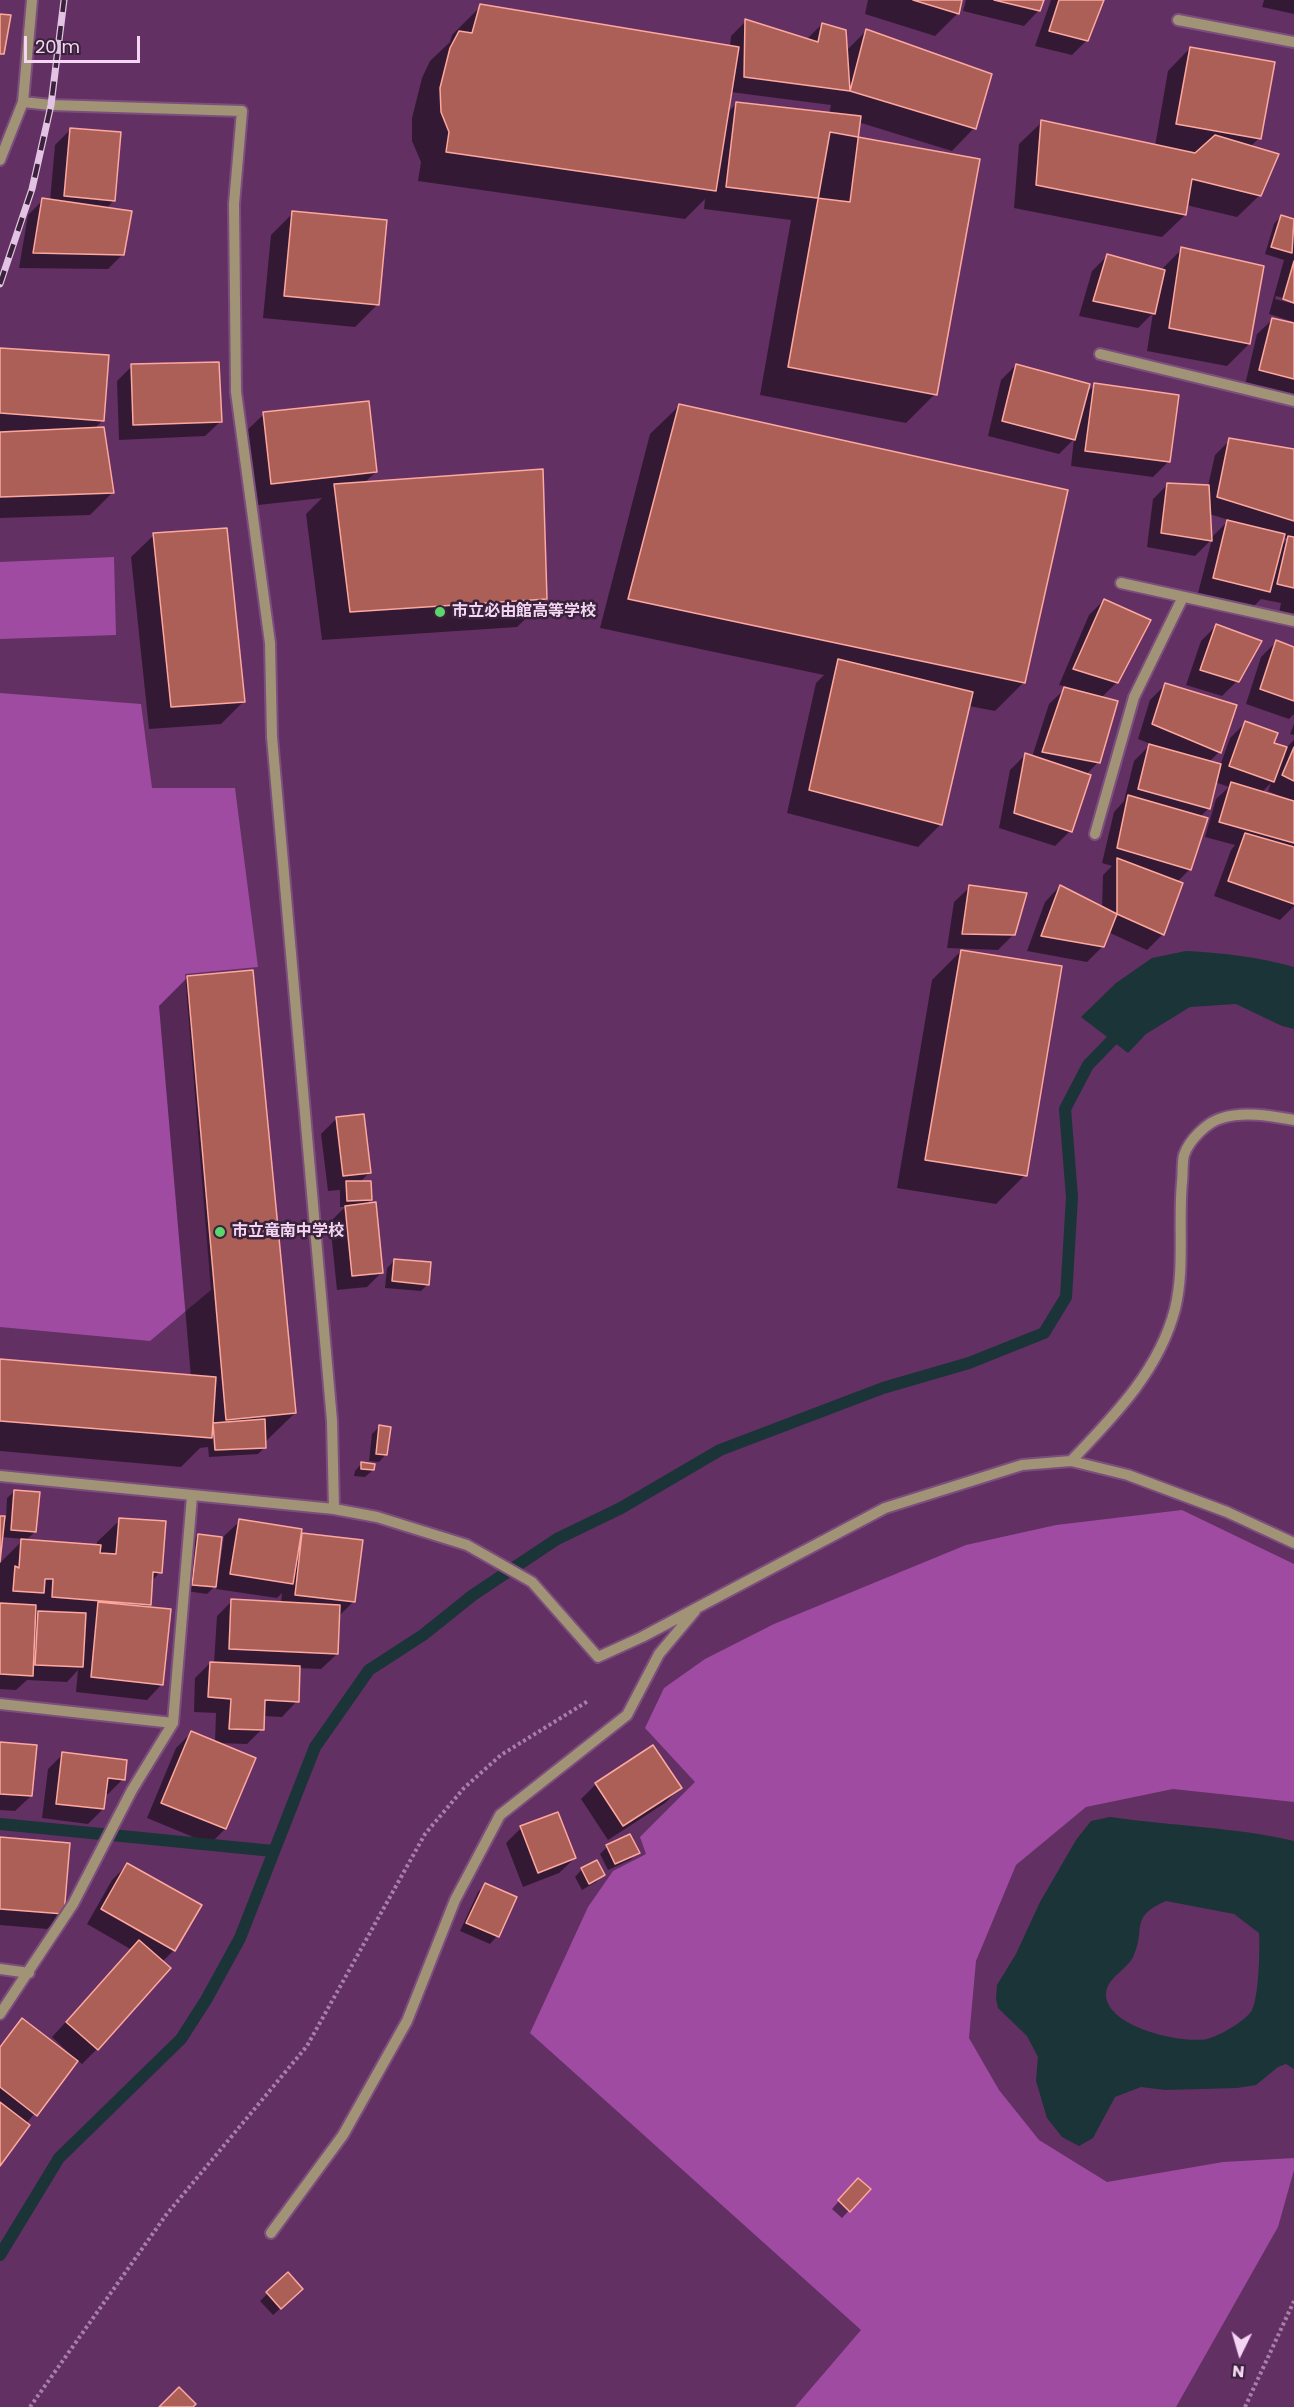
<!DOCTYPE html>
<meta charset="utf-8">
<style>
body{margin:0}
#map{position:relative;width:1294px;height:2407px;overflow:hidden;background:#623063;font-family:Poppins,sans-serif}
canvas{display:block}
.north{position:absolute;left:1210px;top:2323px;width:60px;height:60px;-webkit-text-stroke:4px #3a233a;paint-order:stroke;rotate:185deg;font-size:16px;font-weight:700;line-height:24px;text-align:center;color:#f4d6f4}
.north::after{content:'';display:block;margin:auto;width:21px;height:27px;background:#f4d6f4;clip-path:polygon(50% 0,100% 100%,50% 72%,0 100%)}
.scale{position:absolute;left:24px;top:36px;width:116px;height:27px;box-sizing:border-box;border:3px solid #f4d6f4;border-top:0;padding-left:8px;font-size:18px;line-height:21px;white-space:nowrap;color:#f4d6f4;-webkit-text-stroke:4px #3a233a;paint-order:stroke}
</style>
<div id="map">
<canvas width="1294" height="2407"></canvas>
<div class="north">N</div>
<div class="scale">20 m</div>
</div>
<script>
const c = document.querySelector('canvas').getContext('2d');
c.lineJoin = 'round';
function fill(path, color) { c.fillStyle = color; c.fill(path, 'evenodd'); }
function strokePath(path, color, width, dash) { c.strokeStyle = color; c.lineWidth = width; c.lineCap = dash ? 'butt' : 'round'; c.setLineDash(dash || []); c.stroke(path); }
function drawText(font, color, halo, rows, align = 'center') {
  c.font = font + ' Poppins,"Noto Sans JP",sans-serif'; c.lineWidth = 5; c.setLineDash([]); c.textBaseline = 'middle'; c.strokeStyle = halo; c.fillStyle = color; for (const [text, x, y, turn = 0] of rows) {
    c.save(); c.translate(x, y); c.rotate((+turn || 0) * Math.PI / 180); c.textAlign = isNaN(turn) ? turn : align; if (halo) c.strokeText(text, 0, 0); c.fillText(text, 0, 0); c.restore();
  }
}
fill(new Path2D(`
 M114 557 116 635 0 639V562Z
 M0 693 141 704 152 788H235L258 967 185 974 211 1290 150 1341 0 1327Z
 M1182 1510 1294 1564V1802L1173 1789 1086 1807 1016 1865 976 1961 969 2038 999 2090 1039 2140 1107 2182 1223 2162 1294 2158V2170L1278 2227 1176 2407H795L861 2330 530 2033 588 1907 613 1871 646 1854 640 1837 695 1782 645 1728 664 1688 705 1659 774 1624 966 1545 1056 1525Z`), '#9f4ba1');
fill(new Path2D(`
 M1186 951C1224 953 1258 957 1294 967V1029L1282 1026 1236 1004 1190 1007 1146 1034 1128 1053 1081 1017 1116 983 1152 958Z
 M1110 1817C1171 1826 1234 1827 1294 1841V2069L1286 2064 1278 2067 1256 2085 1237 2088 1165 2090 1141 2087 1115 2097 1093 2138 1079 2146 1062 2137 1047 2118 1036 2081 1038 2057 1027 2036 998 2008 996 1999 997 1985 1016 1954 1040 1902 1076 1840 1091 1821ZM1166 1901 1234 1914 1259 1933C1260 1949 1259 1996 1252 2010 1246 2021 1219 2036 1207 2039 1181 2044 1107 2027 1106 1995 1106 1977 1128 1970 1134 1955 1146 1928 1129 1917 1166 1901Z`), '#1a3437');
fill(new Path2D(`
 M868 0H961L957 14 935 36 865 14Z
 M966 0H1042L1039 10 1024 26 963 11Z
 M1051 0H1102L1087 40 1072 55 1035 46Z
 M1264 0H1294V14L1262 7Z
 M481 6 730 47 731 36 746 21 806 40 822 24 846 51 867 30 974 128 952 151 858 122 857 138 935 394 906 423 760 395 791 220 704 209 705 199 685 219 418 181 421 162 412 141V118L422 78 430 61 450 42 452 35ZM730 92 831 105 829 114 737 103 727 113Z
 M1190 48 1259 138 1250 147 1260 195 1237 217 1186 205 1185 215 1162 237 1014 208 1019 144 1042 122 1155 146 1168 71Z
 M71 129 114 200 106 209 123 254 108 269 19 268 28 215 43 200 50 201 55 145Z
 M293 213 377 305 355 327 263 318 271 235Z
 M1281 216 1294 220V301L1276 296 1275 299 1294 304V322L1269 314 1284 260 1265 254 1274 224Z
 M1182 249 1249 344 1227 366 1147 351 1153 313 1138 328 1079 316 1092 271 1107 256 1160 271Z
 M1273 319 1294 325V397L1245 385 1257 334Z
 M0 349 103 420 94 429 113 492 90 515 0 518Z
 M1016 365 1085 394 1095 385 1168 462 1153 477 1071 466 1074 439 1059 454 988 436 1001 380Z
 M132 366 221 421 205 436 119 440 117 381Z
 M679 406 1024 682 995 711 969 706 941 824 918 847 787 813 816 683 824 675 600 628 650 434Z
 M264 414 376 472 364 483 546 599 517 627 322 640 306 514 322 498 249 506 241 436Z
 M1230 440 1294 450V621L1278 618 1281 603 1261 599 1254 606 1198 593 1212 539 1195 556 1147 547 1153 499 1168 484 1208 486 1215 455ZM1209 514 1229 520 1210 539ZM1282 537 1288 539 1280 546Z
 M154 535 244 701 221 724 149 729 131 557Z
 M1104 600 1117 682 1101 698 1098 762 1086 775 1070 831 1055 846 999 828 1010 770 1025 755 1032 757 1049 704 1067 687 1059 685 1089 615Z
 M1217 625 1237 681 1222 696 1186 685 1201 641Z
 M1276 642 1294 648V714L1289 719 1246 704 1261 657Z
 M1165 685 1219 752 1209 762 1220 766 1230 738 1245 723 1273 744 1286 748 1294 740V906L1280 920 1214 896 1231 850 1235 845 1205 837 1216 799 1229 787 1215 782 1208 809 1200 817 1190 869 1177 882 1181 884 1162 935 1147 950 1108 932 1102 947 1087 962 1027 951 1045 902 1060 886 1102 908 1103 875 1112 866 1102 863 1114 812 1124 801 1134 761 1151 744 1138 739 1150 700ZM1271 783 1268 791 1287 799 1286 801 1261 793Z
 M1294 724V735L1290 734Z
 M970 887 1014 934 998 950 947 948 954 902Z
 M961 951 1025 1175 996 1204 897 1188 932 980Z
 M188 977 295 1413 265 1442V1447L258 1454 209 1457 208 1447 200 1448 181 1467 0 1451V1360L191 1377 159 1006Z
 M337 1118 369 1173 359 1183 370 1200 365 1205 382 1272 367 1287 337 1290 330 1222 345 1207H340V1190L328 1191 321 1134Z
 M394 1261 428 1284 421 1291 385 1288 387 1268Z
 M380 1426 386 1454 379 1462 369 1461 372 1434Z
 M362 1463 373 1470 365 1477 354 1476 355 1471Z
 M15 1491 35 1532 25 1541 97 1546V1542L120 1520 160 1572 151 1582 150 1604 146 1608 162 1684 147 1700 76 1692 78 1670 67 1682 27 1680 16 1690 0 1689V1563L24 1539 1 1537 0 1547V1517L6 1518 7 1498Z
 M240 1521 300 1534 361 1541 354 1601 338 1617 337 1654 321 1669 299 1668 297 1701 282 1717 263 1716 262 1729 247 1744 218 1743 225 1829 210 1844 147 1818 176 1748 191 1733 215 1743 216 1713 194 1712 195 1678 210 1663H214L217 1616 232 1601 281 1603 282 1593 277 1598 216 1589V1585L207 1594 186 1591 191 1543 198 1535 217 1564H220L224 1536Z
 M0 1743 31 1796 15 1811 0 1810Z
 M63 1754 123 1779 108 1794H105L103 1809 88 1824 42 1818 48 1769Z
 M596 1784 680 1788 665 1803 608 1840 581 1799Z
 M521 1828 575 1858 559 1873 523 1887 506 1843Z
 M0 1838 63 1914 47 1929 0 1925Z
 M607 1847 638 1852 630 1860 608 1870 600 1854Z
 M127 1865 174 1950 162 1962 97 2049 82 2064 77 2060 26 2124 0 2164V2045L23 2020 70 2057 71 2055 52 2037 132 1950 87 1924 112 1880Z
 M582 1869 603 1875 596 1882 582 1890 575 1877Z
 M485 1885 497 1936 490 1944 460 1931 478 1892Z
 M851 2187 869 2189 842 2218 832 2209Z
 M288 2274 294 2296 273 2315 260 2301Z`), '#0007');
strokePath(new Path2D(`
 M0 1824 273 1851
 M0 2255 59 2158 181 2039 206 2000 240 1938 315 1747 369 1670 423 1635 473 1595 557 1539 621 1508 720 1450 883 1388 969 1363 1044 1333 1066 1297 1072 1197 1065 1109 1088 1065 1122 1030`), '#1a3437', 12);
const building = new Path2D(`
 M913 0H962L959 14Z
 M994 0H1044L1040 11Z
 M1059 0H1104L1088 41 1049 31Z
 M480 4 739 47 716 191 446 152 449 132 441 112 440 88 450 48 459 31 472 33Z
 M0 14 11 15 4 54H0Z
 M745 19 818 42 822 23 846 30 850 91 744 77Z
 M866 29 992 74 976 129 850 91Z
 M1190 47 1275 62 1261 139 1176 124Z
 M736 102 861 116 850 202 726 187Z
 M1041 120 1195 153 1215 135 1279 154 1261 196 1192 179 1186 215 1036 185Z
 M70 128 121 132 115 201 64 196Z
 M830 132 980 159 937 395 788 367Z
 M42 198 132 211 124 255 33 253Z
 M292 211 387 220 379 305 284 296Z
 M1281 215 1294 219 1292 253 1271 247Z
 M1181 247 1264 266 1250 344 1169 328Z
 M1107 254 1165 270 1155 314 1093 301Z
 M1294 261V303L1283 299Z
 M1272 318 1294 323V379L1259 370Z
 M0 348 109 355 104 421 0 413Z
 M219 362 222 422 133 425 131 364Z
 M1016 364 1090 384 1075 440 1002 421Z
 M1094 383 1179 395 1170 462 1085 451Z
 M369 401 377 472 271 484 263 412Z
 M679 404 1068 490 1025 683 628 599Z
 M104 427 114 493 0 497V432Z
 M1229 438 1294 449V521L1217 497Z
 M543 469 547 599 350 612 334 484Z
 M1167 483 1209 485 1212 541 1161 533Z
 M1227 520 1285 534 1270 592 1213 578Z
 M227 528 245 702 171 707 153 533Z
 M1288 536 1294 537V588L1277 584Z
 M1104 599 1151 620 1118 683 1073 669Z
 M1216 624 1262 641 1239 682 1200 670Z
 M1276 640 1294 647V701L1260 689Z
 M838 659 973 692 942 825 809 790Z
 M1165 683 1237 705 1221 753 1152 724Z
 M1064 687 1118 701 1100 763 1042 752Z
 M1245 721 1278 733 1274 743 1287 747 1274 782 1229 766Z
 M1149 744 1221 764 1210 809 1138 789Z
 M1294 747V781L1282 775Z
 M1025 753 1091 775 1072 832 1014 813Z
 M1231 782 1294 801V843L1219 822Z
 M1128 795 1208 818 1191 870 1117 848Z
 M1245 833 1294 847V904L1228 881Z
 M1117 858 1183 883 1164 935 1117 914Z
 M969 885 1027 893 1015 935 962 934Z
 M1060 885 1117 914 1104 947 1041 936Z
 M961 950 1062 966 1027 1176 925 1160Z
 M253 970 296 1413 226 1420 187 976Z
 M364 1114 371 1173 343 1176 336 1117Z
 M346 1181H371L372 1200 347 1201Z
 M376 1202 383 1273 352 1276 345 1206Z
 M394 1259 431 1262 429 1285 392 1281Z
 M0 1359 216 1377 212 1438 0 1421Z
 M265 1419 266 1448 215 1450 213 1423Z
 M379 1425 391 1427 387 1455 376 1454Z
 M361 1462 375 1464 374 1470 361 1469Z
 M14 1490 40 1492 36 1532 11 1530Z
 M0 1516H5L0 1562Z
 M119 1518 166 1521 162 1573 153 1572 151 1605 52 1597 53 1579H45L44 1593 13 1591 15 1566 19 1568 21 1539 101 1545 100 1553 116 1554Z
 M239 1519 302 1529 293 1584 230 1574Z
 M302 1533 363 1540 355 1602 295 1595Z
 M198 1534 222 1537 216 1587 192 1585Z
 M231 1599 340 1605 338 1654 229 1649Z
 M98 1602 171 1609 163 1685 91 1677Z
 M0 1603 36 1605 33 1676 0 1674Z
 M38 1611 86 1613 83 1667 35 1665Z
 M210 1662 300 1666 299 1702 265 1700 264 1730 229 1729 231 1699 208 1697Z
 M191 1731 256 1758 226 1829 161 1803Z
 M0 1742 37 1745 32 1796 0 1794Z
 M653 1745 682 1788 623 1826 595 1783Z
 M62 1752 127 1760 125 1780 108 1778 104 1809 56 1804Z
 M558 1812 576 1858 538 1873 520 1826Z
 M630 1834 640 1853 615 1864 606 1845Z
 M0 1837 70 1843 64 1914 0 1909Z
 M597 1860 605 1875 589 1884 581 1868Z
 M127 1863 202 1905 175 1951 101 1909Z
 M485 1883 517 1897 499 1937 466 1923Z
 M139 1940 171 1968 98 2050 66 2022Z
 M22 2018 78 2061 37 2116 0 2087V2047Z
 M0 2102 30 2125 0 2166Z
 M858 2178 871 2189 850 2212 838 2200Z
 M288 2272 303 2289 281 2309 266 2292Z
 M179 2387 196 2404 193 2407H159Z`);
fill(building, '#ac5f57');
strokePath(building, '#fda89f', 1.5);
const minor = new Path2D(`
 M1178 20 1294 42
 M23 102 51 105 242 111 234 204 236 392 270 643 272 737 332 1421 334 1509
 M0 160 23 102 32 0
 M1100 354 1294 401
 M1121 583 1294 621
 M1095 834 1134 697 1183 597
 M1071 1461C1113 1417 1159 1371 1175 1309 1185 1268 1178 1224 1182 1182 1183 1174 1182 1163 1184 1155 1189 1140 1207 1122 1222 1118 1245 1111 1271 1116 1294 1120
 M0 1476 334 1509 377 1517 467 1545 532 1582 598 1657 642 1637 885 1508 1022 1465 1071 1461 1128 1475 1227 1512 1294 1543
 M0 1704 173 1723
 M0 1969 29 1973
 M0 2014 73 1904 132 1790 173 1723 192 1496
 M271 2233 343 2135 407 2021 455 1900 500 1815 627 1715 659 1654 695 1611`);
strokePath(minor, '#7c4e7d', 14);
strokePath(new Path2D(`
 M30 2407 166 2215 307 2046 425 1834 464 1788 501 1755 588 1701
 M1245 2407 1294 2301`), '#a77fa8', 4, [3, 3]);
strokePath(minor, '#a19375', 10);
const rail = new Path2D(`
 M0 284 32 189 51 105 64 0`);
strokePath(rail, '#e3c3e3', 7);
strokePath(rail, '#3a233a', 4.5, [14]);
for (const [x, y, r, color] of [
 [440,612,6,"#5cd56d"],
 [220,1232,6,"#5cd56d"]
]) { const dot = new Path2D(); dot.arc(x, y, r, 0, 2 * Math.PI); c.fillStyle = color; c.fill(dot); strokePath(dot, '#3a233a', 2); }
drawText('bold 16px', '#f4d6f4', '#3a233a', [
 ["市立必由館高等学校",452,612],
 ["市立竜南中学校",232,1232]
], 'left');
</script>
